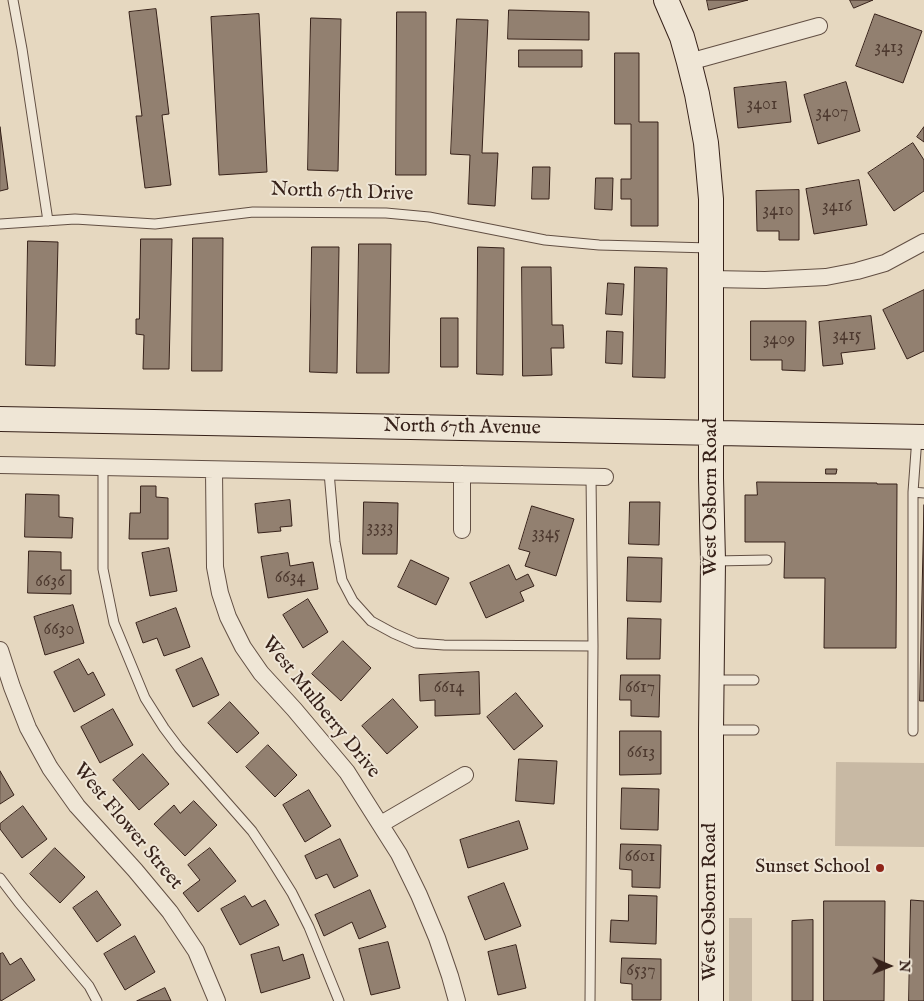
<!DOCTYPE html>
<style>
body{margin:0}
#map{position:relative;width:924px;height:1001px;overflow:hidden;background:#e6d8c0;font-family:"IM FELL English",serif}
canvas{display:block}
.north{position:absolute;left:864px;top:941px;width:50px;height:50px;-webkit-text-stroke:4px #efe6d6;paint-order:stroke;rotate:91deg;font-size:14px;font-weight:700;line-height:20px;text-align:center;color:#362119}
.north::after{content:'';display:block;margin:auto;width:18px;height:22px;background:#362119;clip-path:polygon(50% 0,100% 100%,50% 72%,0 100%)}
</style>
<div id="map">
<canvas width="924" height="1001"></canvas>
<div class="north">N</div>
</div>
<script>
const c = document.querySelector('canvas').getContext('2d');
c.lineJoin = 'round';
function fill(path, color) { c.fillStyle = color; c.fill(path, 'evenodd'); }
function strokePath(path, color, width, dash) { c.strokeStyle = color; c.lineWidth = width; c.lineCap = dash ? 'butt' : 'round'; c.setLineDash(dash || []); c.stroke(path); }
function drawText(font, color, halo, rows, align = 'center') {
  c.font = font + ' "IM FELL English",serif'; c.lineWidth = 4; c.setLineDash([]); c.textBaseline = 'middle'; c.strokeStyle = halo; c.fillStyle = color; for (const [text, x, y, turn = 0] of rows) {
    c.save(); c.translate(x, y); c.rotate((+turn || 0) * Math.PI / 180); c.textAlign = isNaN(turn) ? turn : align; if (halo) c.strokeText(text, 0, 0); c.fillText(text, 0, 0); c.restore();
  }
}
fill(new Path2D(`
 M836 762 924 763V847L835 846Z
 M729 918H752V1001H729Z`), '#c8b9a4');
const building = new Path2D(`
 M707 0H748L709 10Z
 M850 0H873L854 8Z
 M156 9 169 114 162 115 171 185 145 188 136 116H142L129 12Z
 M509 10 589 12V40L508 39Z
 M397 12H426V175H396Z
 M259 14 267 172 219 175 211 17Z
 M875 14 922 31 903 83 856 66Z
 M311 18 341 19 338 171 308 170Z
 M457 19 488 20 482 153H498L495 206 468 204 470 155 451 154Z
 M519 50H582V67H519Z
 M615 53H639V122H658V226H631V199H621V179H631V124H615Z
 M786 82 791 122 738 128 734 88Z
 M846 82 860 131 818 144 804 95Z
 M0 127 8 189 0 191Z
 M924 127V142L917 137Z
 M913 143 924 160V191L894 211 868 173Z
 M533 167H550L549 199H532Z
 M596 178H613L612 210 595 209Z
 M859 180 867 225 814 234 806 189Z
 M799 190V240H779V231H757L756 191Z
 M193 238H223L222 371H192Z
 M141 239H172L169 369H143L144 335 136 334V319H139Z
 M28 241 58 242 55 366 26 365Z
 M359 244H391L389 373H357Z
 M312 247H339L337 373 310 372Z
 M478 247 504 248 503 375 477 374Z
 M522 267H551L552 325H563L564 348H551L552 375 523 376Z
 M635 267 667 268 665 378 633 377Z
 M608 283 624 284 622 315 606 314Z
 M924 290V351L907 359 883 310Z
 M871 316 875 349 841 353 843 364 823 366 819 322Z
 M441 318H458V367H441Z
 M751 321H806L805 371 782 370V360H751Z
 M607 331 623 332 622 364 606 363Z
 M826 469H837L836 474H826Z
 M757 482 877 483V484H897L896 648H824L825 578H784L785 542H745V495H757Z
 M141 486H156V497L168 498V539H129L130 513H140Z
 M26 494 59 495V517L73 518 72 538 25 537Z
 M290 500 292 526 280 527 281 531 258 533 255 504Z
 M364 502 398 503 397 554H363Z
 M630 502H660L659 545 629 544Z
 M924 505V701H920Z
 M532 506 574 519 556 576 525 566 530 552 519 549Z
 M169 548 177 591 150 596 142 553Z
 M29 551 61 552V570H71V594L28 593Z
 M288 553 290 566 313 562 318 589 268 598 261 557Z
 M628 557 662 558 661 602 627 601Z
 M411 560 449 578 436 605 398 587Z
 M509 565 516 580 528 574 534 586 520 592 524 601 486 618 470 583Z
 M308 599 328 632 303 648 283 615Z
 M73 605 84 643 45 655 34 617Z
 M176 608 190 647 164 656 157 638 143 643 136 623Z
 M628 618 661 619 660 659H627Z
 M343 641 371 668 341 701 312 674Z
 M202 658 219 695 193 707 176 670Z
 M79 659 88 675 93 672 105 695 74 712 54 672Z
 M479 672 480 714 435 716V700L420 701 419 675Z
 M621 675H660L659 717 631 716V700H620Z
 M516 693 543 726 514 750 487 717Z
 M393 699 418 727 387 754 362 726Z
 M230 702 259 733 237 753 208 723Z
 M113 709 133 745 100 763 81 727Z
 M620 731H661V774L620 775Z
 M268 745 297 775 275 797 246 767Z
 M143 754 169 784 139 810 113 780Z
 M519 759 557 761 554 804 516 801Z
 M0 771 14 795 0 804Z
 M622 788 659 789 658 830 621 829Z
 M309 790 331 826 305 842 283 805Z
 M194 801 217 825 185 856 154 824 174 805 180 813Z
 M23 806 47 839 22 858 0 829V824Z
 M519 821 528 849 468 868 460 840Z
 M340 839 358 876 334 888 327 874 316 879 305 856Z
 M621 844 661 845 660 888 632 887V870L620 869Z
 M55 848 85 877 60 903 30 874Z
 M210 848 236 881 198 912 183 893 200 880 188 865Z
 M504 883 521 926 485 940 468 897Z
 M370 890 386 927 359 939 352 922 324 936 315 915Z
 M97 891 121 925 97 942 73 908Z
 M629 895 657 896 656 944 610 942 611 920 628 921Z
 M245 896 252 907 265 900 279 925 240 945 221 909Z
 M911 900 924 901V1001H909Z
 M824 901H885L884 1001H824Z
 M813 920V1001H792V921Z
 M135 936 155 972 125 990 104 954Z
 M388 942 400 988 371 995 359 949Z
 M516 945 526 988 498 995 488 952Z
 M279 947 283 961 303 954 310 978 261 993 251 955Z
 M3 953 10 965 21 958 35 980 1 1001 0 999V954Z
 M622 958 661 959V1000H632V984L621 983Z
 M165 988 171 1001H137Z`);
fill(building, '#928070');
strokePath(building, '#362119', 1);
const lane = new Path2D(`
 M13 0 22 49 48 221
 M0 224 75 219 155 224 253 212 386 213 429 217 545 240 599 245 710 248
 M917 437 913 492 924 493
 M103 467V569L114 623 145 698 164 728 179 748 252 831 272 861 292 893 309 927 339 1001
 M329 472 335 542 342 580 353 601 371 621 393 633 416 643 444 645 593 646
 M913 492V731
 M715 561 767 560
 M712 680H754
 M712 730H754
 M0 878 19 903 89 986 97 1001
 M590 1001 593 646 591 477`);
const street = new Path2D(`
 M689 62 819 26
 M711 279 765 280 826 277 857 271 885 263 924 242
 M0 465 605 477
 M214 470 215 567 220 593 228 617 243 647 261 673 294 709 347 772 399 854 419 895 437 938 450 976 457 1001
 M462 474V530
 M0 650 12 687 28 728 50 768 77 806 135 870 170 912 196 951 217 1001
 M381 824 465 775`);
const secondary = new Path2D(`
 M666 0 682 37 689 62 697 94 706 143 711 199V478L713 561 711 730V1001
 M0 419 924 437`);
strokePath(lane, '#624f43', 11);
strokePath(street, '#624f43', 18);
strokePath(secondary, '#362119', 26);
strokePath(lane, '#efe6d6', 9);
strokePath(street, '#efe6d6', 16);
strokePath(secondary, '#efe6d6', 24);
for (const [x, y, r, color] of [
 [880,868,5,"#8f2418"]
]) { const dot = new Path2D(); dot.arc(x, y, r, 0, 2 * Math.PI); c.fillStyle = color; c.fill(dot); strokePath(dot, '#efe6d6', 2); }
drawText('18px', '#4d392f', null, [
 ["3413",889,48],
 ["3401",762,105],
 ["3407",832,113],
 ["3416",837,207],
 ["3410",778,211],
 ["3415",847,336],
 ["3409",779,340],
 ["3333",380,528],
 ["3345",546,534],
 ["6634",290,578],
 ["6636",50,582],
 ["6630",59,630],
 ["6614",449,688],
 ["6617",640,688],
 ["6613",641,753],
 ["6601",640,857],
 ["6537",641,971]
]);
drawText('20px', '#362119', '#efe6d6', [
 ["North 67th Drive",342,193,2],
 ["North 67th Avenue",462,428,1],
 ["West Osborn Road",712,497,-90],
 ["West Mulberry Drive",320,708,51],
 ["West Flower Street",127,827,50],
 ["West Osborn Road",711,902,-90]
]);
drawText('20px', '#362119', '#efe6d6', [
 ["Sunset School",870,868]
], 'right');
</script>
